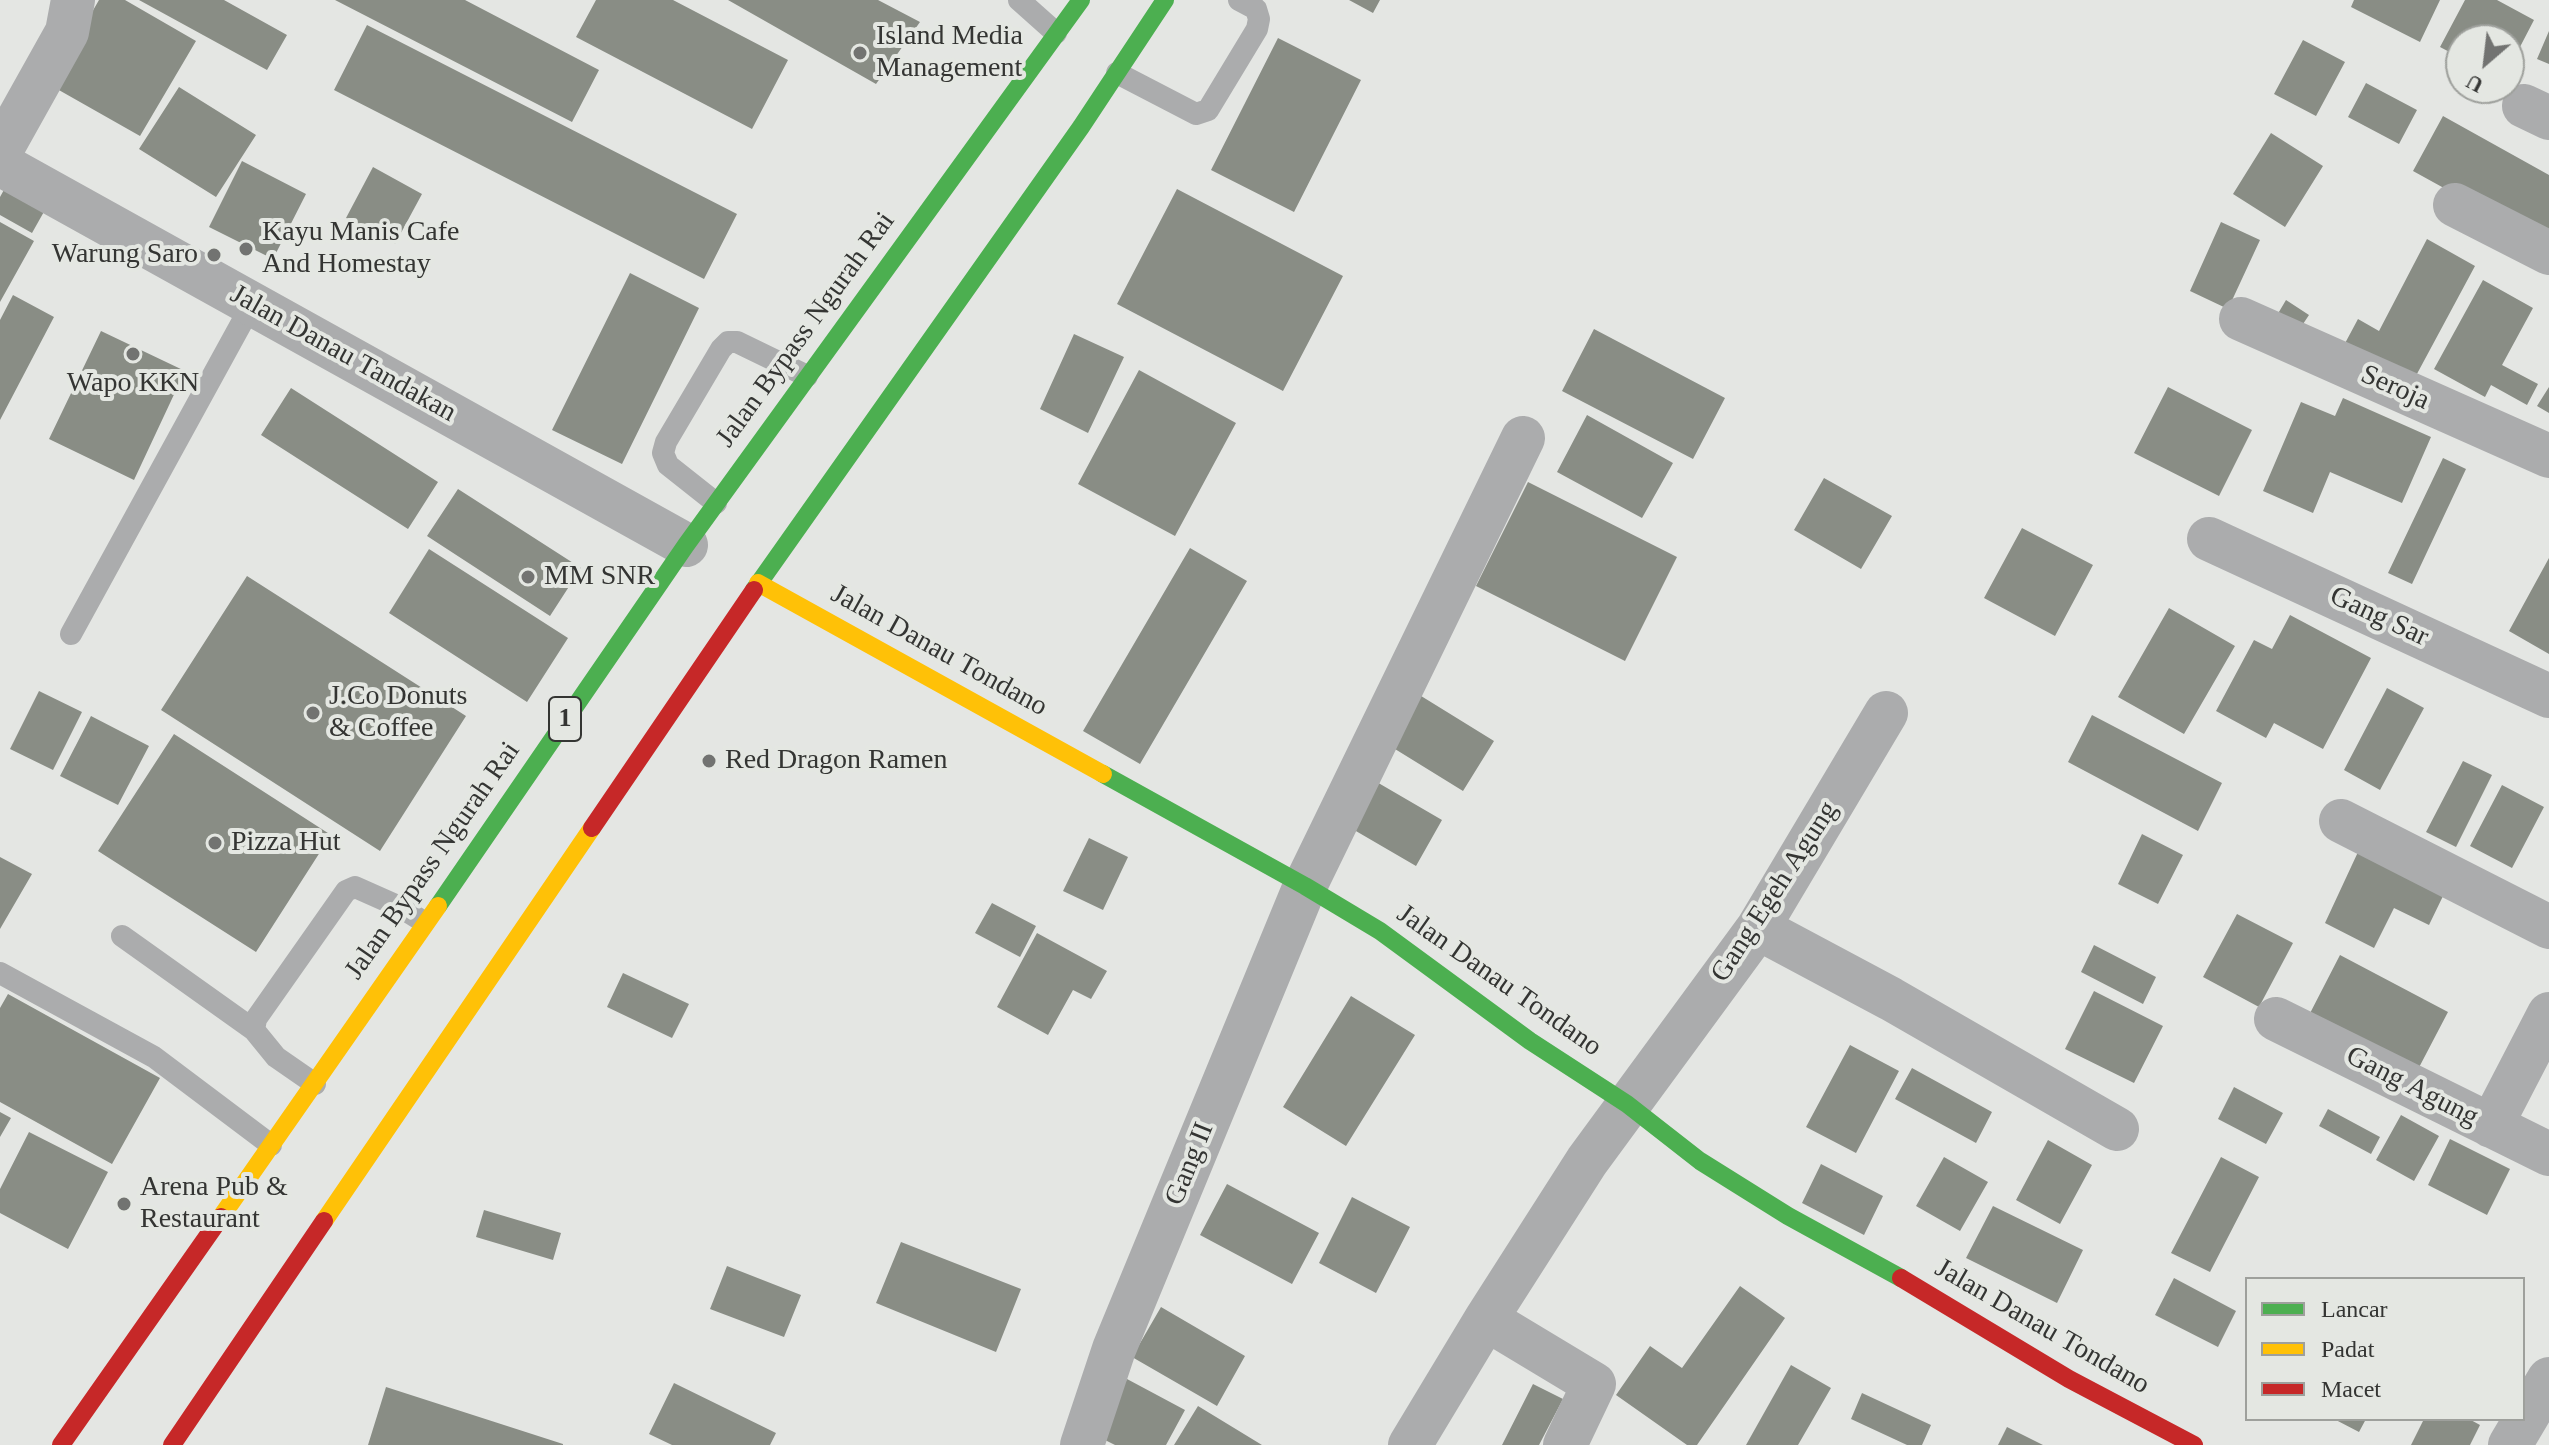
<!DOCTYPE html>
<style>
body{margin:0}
#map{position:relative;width:2549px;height:1445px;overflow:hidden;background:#e4e6e3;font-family:"Times New Roman",serif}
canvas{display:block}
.legend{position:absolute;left:2245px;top:1277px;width:280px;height:144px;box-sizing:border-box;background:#e4e7e2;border:2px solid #9ea09c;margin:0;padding:10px 14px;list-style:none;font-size:24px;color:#343533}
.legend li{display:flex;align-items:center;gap:16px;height:40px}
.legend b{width:40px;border:2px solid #9ea09c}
.north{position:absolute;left:2445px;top:24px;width:80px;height:80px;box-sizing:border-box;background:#e4e7e2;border:2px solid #9ea09c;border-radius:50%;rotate:208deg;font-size:22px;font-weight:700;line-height:32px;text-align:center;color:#343533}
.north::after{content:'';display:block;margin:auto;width:28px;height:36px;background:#727371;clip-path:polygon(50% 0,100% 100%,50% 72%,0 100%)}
</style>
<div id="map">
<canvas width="2549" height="1445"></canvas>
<ul class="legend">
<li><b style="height:10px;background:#4caf50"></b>Lancar</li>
<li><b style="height:10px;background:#ffc107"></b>Padat</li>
<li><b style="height:10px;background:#c62828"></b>Macet</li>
</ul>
<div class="north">U</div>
</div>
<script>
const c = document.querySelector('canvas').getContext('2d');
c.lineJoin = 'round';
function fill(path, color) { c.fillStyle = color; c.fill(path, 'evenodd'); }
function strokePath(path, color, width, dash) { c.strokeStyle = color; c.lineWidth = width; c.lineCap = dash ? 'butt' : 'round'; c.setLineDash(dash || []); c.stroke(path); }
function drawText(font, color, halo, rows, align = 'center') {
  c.font = font + ' "Times New Roman",serif'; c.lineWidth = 8; c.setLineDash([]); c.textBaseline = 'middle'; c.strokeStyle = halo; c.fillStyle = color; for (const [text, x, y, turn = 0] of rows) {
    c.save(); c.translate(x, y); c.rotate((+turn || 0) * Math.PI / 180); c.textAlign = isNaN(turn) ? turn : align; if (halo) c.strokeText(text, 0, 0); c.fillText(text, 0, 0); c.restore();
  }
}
fill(new Path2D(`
 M99 0H125L196 41 140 136 50 85Z
 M139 0H224L287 35 267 70Z
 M335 0H465L599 70 572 122Z
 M596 0H673L788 60 752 129 576 37Z
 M728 0H878L920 22 876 84Z
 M1349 0H1380L1373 13Z
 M2354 0H2440L2420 42 2351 7Z
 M2465 0H2497L2534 20 2509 68V40H2461V58L2440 47Z
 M367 25 737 214 704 279 334 90Z
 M2549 31V64L2537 59Z
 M1278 38 1361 80 1294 212 1211 170Z
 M2303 40 2345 62 2316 116 2274 94Z
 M2366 83 2417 110 2399 144 2348 117Z
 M179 87 256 135 216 197 139 149Z
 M2443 116 2549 175V246L2413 171Z
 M2271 133 2323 166 2285 227 2233 194Z
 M242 161 306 194 273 259 209 227Z
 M373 167 422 194 395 244 346 218Z
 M10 179 50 201 32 233 0 215V197Z
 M1177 189 1343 276 1283 391 1117 304Z
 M0 222 34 241 0 302Z
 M2221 222 2260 240 2228 309 2190 291Z
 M2427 239 2475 266 2411 385 2343 347 2358 319 2379 331Z
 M630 273 699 308 622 464 552 430Z
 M2483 280 2533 308 2502 365 2538 384 2527 405 2491 385 2485 397 2434 369Z
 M13 295 54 317 0 420V320Z
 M2286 300 2309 315 2295 336 2273 322Z
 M1594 329 1725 398 1693 459 1562 391Z
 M101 331 185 371 134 480 49 439Z
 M1074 334 1124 357 1088 433 1040 409Z
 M1139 370 1236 423 1175 536 1078 484Z
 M2168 387 2252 430 2219 496 2134 453Z
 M2549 387V413L2537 406Z
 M291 388 438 482 408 529 261 435Z
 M2343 398 2431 437 2402 503 2330 472 2313 513 2263 491 2301 402 2335 416Z
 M1587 415 1673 463 1642 518 1557 472Z
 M2443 458 2466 469 2412 584 2388 573Z
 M1824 478 1892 516 1861 569 1794 530Z
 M1528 482 1677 557 1625 661 1476 586Z
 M458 489 581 568 550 616 427 536Z
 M2022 528 2093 565 2055 636 1984 598Z
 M1190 548 1247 581 1140 764 1083 731Z
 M429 549 568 638 527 702 389 613Z
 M2549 558V654L2509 631Z
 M247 576 466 716 380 851 161 710Z
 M2169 608 2235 646 2184 734 2118 697Z
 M2290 615 2371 658 2323 749 2274 723 2266 738 2216 711 2254 640 2272 649Z
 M2387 688 2424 708 2380 790 2344 770Z
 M39 691 82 712 53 770 10 749Z
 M1413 691 1494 741 1463 791 1382 741Z
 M2092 715 2222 783 2198 831 2068 762Z
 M91 716 149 746 118 805 60 776Z
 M174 734 331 835 256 952 98 851Z
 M2463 761 2492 775 2456 847 2426 832Z
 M1375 781 1442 820 1416 866 1349 827Z
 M2502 785 2544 807 2512 868 2470 846Z
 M2142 834 2183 855 2158 904 2118 884Z
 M1089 838 1128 857 1103 910 1063 891Z
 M2358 852 2444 894 2429 925 2394 908 2374 948 2325 923Z
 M0 857 32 874 0 929Z
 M992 903 1036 926 1020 957 975 933Z
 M2237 914 2293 943 2259 1007 2203 977Z
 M1037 933 1107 971 1091 999 1073 990 1048 1035 997 1007Z
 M2094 945 2156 977 2143 1004 2081 972Z
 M2340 955 2448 1012 2414 1077 2306 1021Z
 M623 973 689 1004 672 1038 607 1007Z
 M2094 991 2163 1026 2134 1083 2065 1049Z
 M8 994 160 1078 112 1164 0 1102V1008Z
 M1351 996 1415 1035 1346 1146 1283 1107Z
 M1850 1045 1899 1071 1856 1153 1806 1127Z
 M1912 1068 1992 1112 1976 1143 1895 1099Z
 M2234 1087 2283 1113 2266 1144 2218 1119Z
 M2328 1109 2380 1137 2371 1154 2319 1126Z
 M0 1112 11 1118 0 1137Z
 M2401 1115 2439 1136 2414 1181 2376 1160Z
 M29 1132 108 1172 68 1249 0 1213V1189Z
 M2450 1139 2510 1169 2487 1215 2428 1185Z
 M2048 1140 2092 1165 2060 1224 2016 1200Z
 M1944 1157 1988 1182 1960 1231 1916 1206Z
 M2221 1157 2259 1177 2210 1272 2171 1253Z
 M1821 1164 1883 1196 1864 1235 1802 1203Z
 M1227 1184 1319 1233 1292 1284 1200 1235Z
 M1352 1197 1410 1227 1376 1293 1319 1263Z
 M1993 1206 2083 1250 2057 1303 1966 1258Z
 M484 1210 561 1233 553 1260 476 1237Z
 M901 1242 1021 1289 996 1352 876 1303Z
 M727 1266 801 1295 784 1337 710 1309Z
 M2174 1278 2236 1311 2218 1347 2155 1315Z
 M1740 1286 1785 1318 1697 1445H1687L1616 1395 1650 1346 1682 1368Z
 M1161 1307 1245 1356 1217 1406 1132 1357Z
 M1791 1365 1831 1388 1798 1445H1746Z
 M1127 1379 1185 1410 1166 1445H1115L1097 1436Z
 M674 1383 776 1433 770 1445H672L649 1434Z
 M1533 1384 1563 1399 1539 1445H1502Z
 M386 1387 563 1444V1445H368Z
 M1862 1393 1931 1425 1922 1445H1907L1851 1419Z
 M1198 1406 1262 1445H1174Z
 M2334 1419H2366L2359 1432Z
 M2424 1419H2469L2480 1425 2470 1445H2411Z
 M2007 1427 2043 1445H1998Z`), '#898d85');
strokePath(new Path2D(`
 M1019 0 1056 33
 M1117 73 1196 114 1208 110 1257 29 1259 19 1256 9 1239 0
 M716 503 668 465 663 453 666 442 721 349 728 342H737L807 376
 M71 634 252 304
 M122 936 254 1030
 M0 973 154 1057 271 1145
 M315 1084 276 1057 254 1030 256 1019 346 891 355 887 400 907 424 922`), '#abacad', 22);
strokePath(new Path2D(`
 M2524 106 2549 118
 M0 152 67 32 73 0
 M0 164 686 545
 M2455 205 2549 253
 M2241 319 2549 456
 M2209 539 2549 696
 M2341 821 2549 927
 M1758 928 1891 999 2117 1129
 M2276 1019 2549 1154
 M2491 1126 2549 1014
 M1486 1319 1594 1384 1565 1445
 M1082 1445 1114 1349 1305 886 1523 438
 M1410 1445 1486 1319 1587 1161 1758 928 1886 713
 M2510 1445 2549 1379`), '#abacad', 44);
strokePath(new Path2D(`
 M754 590 1081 127 1165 0
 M1103 774 1305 886 1380 931 1530 1041 1627 1104 1700 1161 1788 1216 1901 1278
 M438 906 686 545 1081 0`), '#4caf50', 18);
strokePath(new Path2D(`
 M758 583 1103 774
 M221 1217 438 906
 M324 1221 592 828`), '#ffc107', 18);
strokePath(new Path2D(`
 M592 828 754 590
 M1901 1278 2069 1379 2194 1445
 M61 1445 221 1217
 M172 1445 324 1221`), '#c62828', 18);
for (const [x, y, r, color] of [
 [860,53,8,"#727371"],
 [246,249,8,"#727371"],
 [214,255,8,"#727371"],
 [133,354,8,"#727371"],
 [528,577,8,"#727371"],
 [313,713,8,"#727371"],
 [709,761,8,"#727371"],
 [215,843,8,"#727371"],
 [124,1204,8,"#727371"]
]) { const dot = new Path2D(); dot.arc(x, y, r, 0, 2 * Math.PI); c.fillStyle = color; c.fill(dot); strokePath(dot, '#e4e7e2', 3); }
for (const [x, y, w] of [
 [565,719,32]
]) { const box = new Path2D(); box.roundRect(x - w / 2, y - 22, w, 44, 6); c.fillStyle = '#e4e7e2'; c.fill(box); strokePath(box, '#343533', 2); }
drawText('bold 26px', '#343533', null, [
 ["1",565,719]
]);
drawText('28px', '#343533', '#e4e7e2', [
 ["Island Media",876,37],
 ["Management",876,69],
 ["Kayu Manis Cafe",262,233],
 ["And Homestay",262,265],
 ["Warung Saro",198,255,"right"],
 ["Wapo KKN",133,384,"center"],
 ["MM SNR",544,577],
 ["J.Co Donuts",329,697],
 ["& Coffee",329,729],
 ["Red Dragon Ramen",725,761],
 ["Pizza Hut",231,843],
 ["Arena Pub &",140,1188],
 ["Restaurant",140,1220]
], 'left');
drawText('28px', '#343533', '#e4e7e2', [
 ["Jalan Bypass Ngurah Rai",806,330,-54],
 ["Jalan Danau Tandakan",343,354,29],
 ["Seroja",2395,388,24],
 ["Gang Sar",2379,617,25],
 ["Jalan Danau Tondano",939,651,29],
 ["Jalan Bypass Ngurah Rai",433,861,-55],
 ["Gang Egeh Agung",1775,892,-57],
 ["Jalan Danau Tondano",1499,981,35],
 ["Gang Agung",2412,1087,27],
 ["Gang II",1190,1164,-68],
 ["Jalan Danau Tondano",2042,1327,30]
]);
</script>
